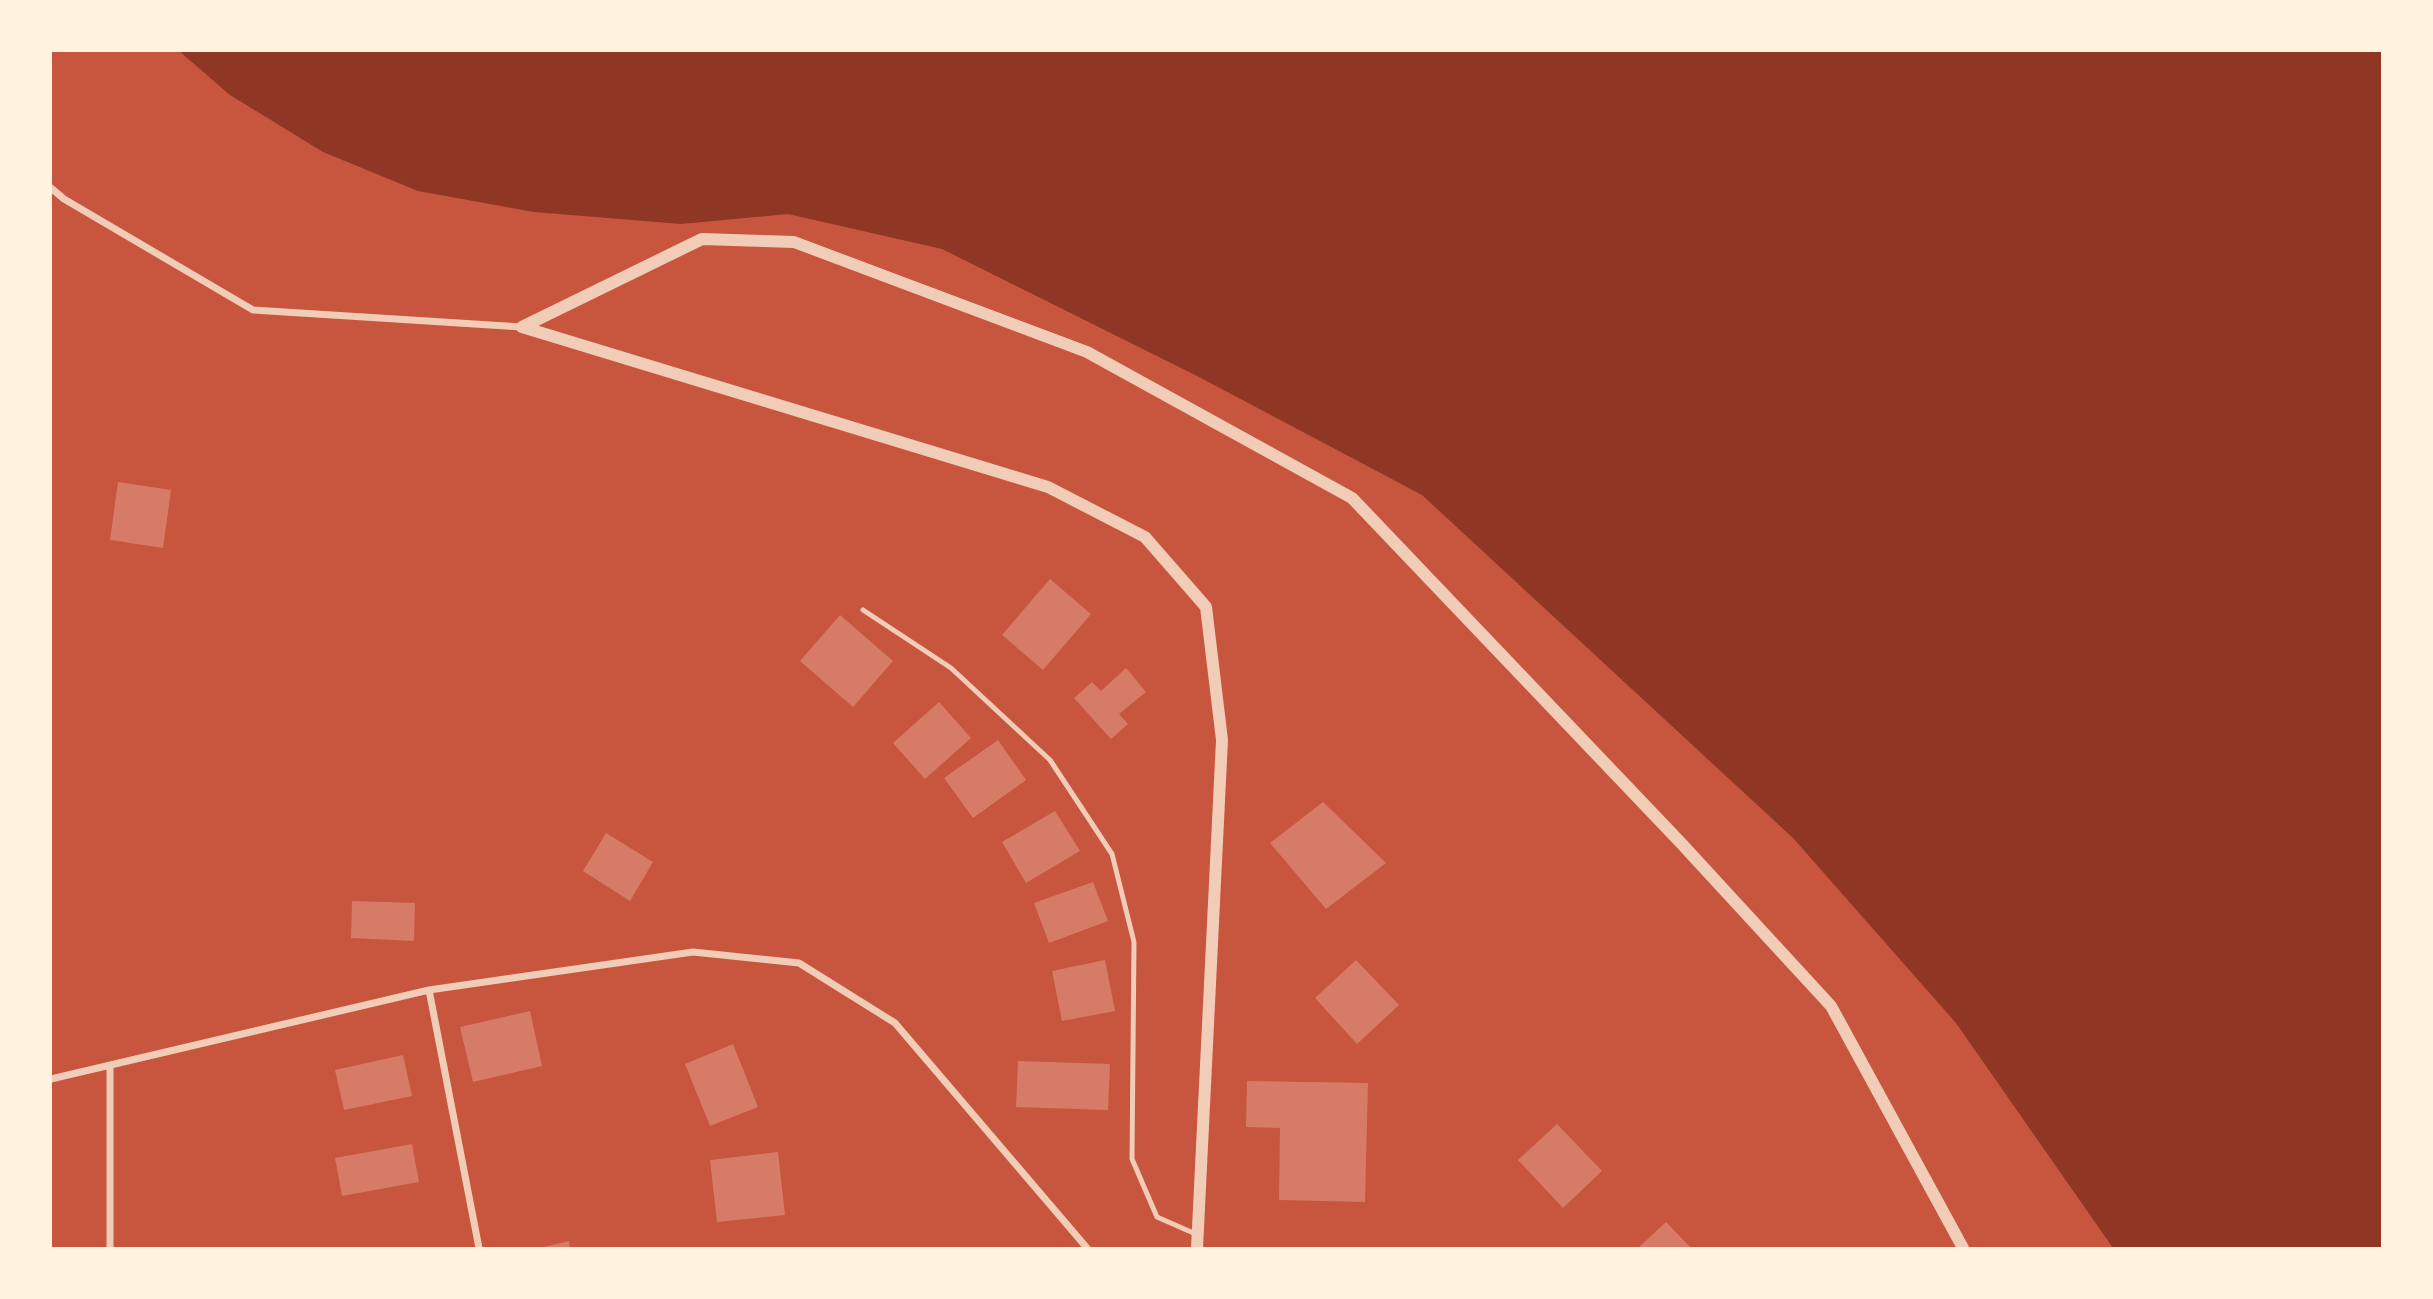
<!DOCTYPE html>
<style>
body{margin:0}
#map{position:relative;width:2433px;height:1299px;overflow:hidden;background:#c8553d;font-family:"Fira Sans Condensed",sans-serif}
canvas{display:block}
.frame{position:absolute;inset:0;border:52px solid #fff3e0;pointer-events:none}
</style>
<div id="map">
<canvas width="2433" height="1299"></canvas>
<div class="frame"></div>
</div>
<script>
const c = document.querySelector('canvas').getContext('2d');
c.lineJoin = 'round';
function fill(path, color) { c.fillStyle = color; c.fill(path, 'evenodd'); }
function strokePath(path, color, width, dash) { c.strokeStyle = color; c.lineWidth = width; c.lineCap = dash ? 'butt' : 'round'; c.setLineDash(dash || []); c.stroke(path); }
fill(new Path2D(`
 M179 51H2382V1248H2113L1956 1023 1793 838 1422 495 1199 377 942 249 788 214 681 224 534 212 418 191 323 152 230 95Z`), '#8f3625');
fill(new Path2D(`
 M118 482 171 490 163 548 110 540Z
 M1050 579 1091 614 1043 670 1002 635Z
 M840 615 893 661 853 707 800 661Z
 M1126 668 1146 692 1119 714 1128 724 1111 739 1074 698 1092 682 1101 691Z
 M939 702 971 738 925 779 893 743Z
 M998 740 1026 780 973 818 944 778Z
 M1323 802 1386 863 1326 909 1270 843Z
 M1055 811 1080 851 1026 883 1002 842Z
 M606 833 653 862 630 901 583 871Z
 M1093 882 1108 921 1049 943 1034 903Z
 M352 901 415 903 414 941 351 938Z
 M1105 960 1115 1011 1062 1021 1052 971Z
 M1356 960 1399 1005 1357 1044 1315 998Z
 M530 1011 542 1066 473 1082 460 1027Z
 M733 1044 758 1107 710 1126 685 1064Z
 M403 1055 412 1096 344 1110 335 1070Z
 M1018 1061 1110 1064 1108 1110 1016 1107Z
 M1247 1081 1368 1083 1365 1202 1279 1200 1280 1128 1246 1127Z
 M1557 1124 1602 1171 1563 1208 1518 1160Z
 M412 1144 419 1182 342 1196 335 1158Z
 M778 1152 785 1215 717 1222 710 1160Z
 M1666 1222 1691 1248H1638Z
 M569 1241 570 1248H544V1247Z`), '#d67c66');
strokePath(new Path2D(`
 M863 610 951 668 1050 760 1112 854 1134 942 1132 1159 1157 1217 1198 1235`), '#f1ccb7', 5);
strokePath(new Path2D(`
 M51 188 64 199 253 310 522 327
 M429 990 479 1248
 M110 1066V1248
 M51 1079 429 990 693 952 799 963 895 1023 1087 1248`), '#f1ccb7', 7);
strokePath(new Path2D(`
 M522 327 702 239 794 242 1087 352 1352 498 1680 842 1831 1006 1963 1248
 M522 327 1048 487 1145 537 1206 607 1222 740 1197 1248`), '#f1ccb7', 12);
</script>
